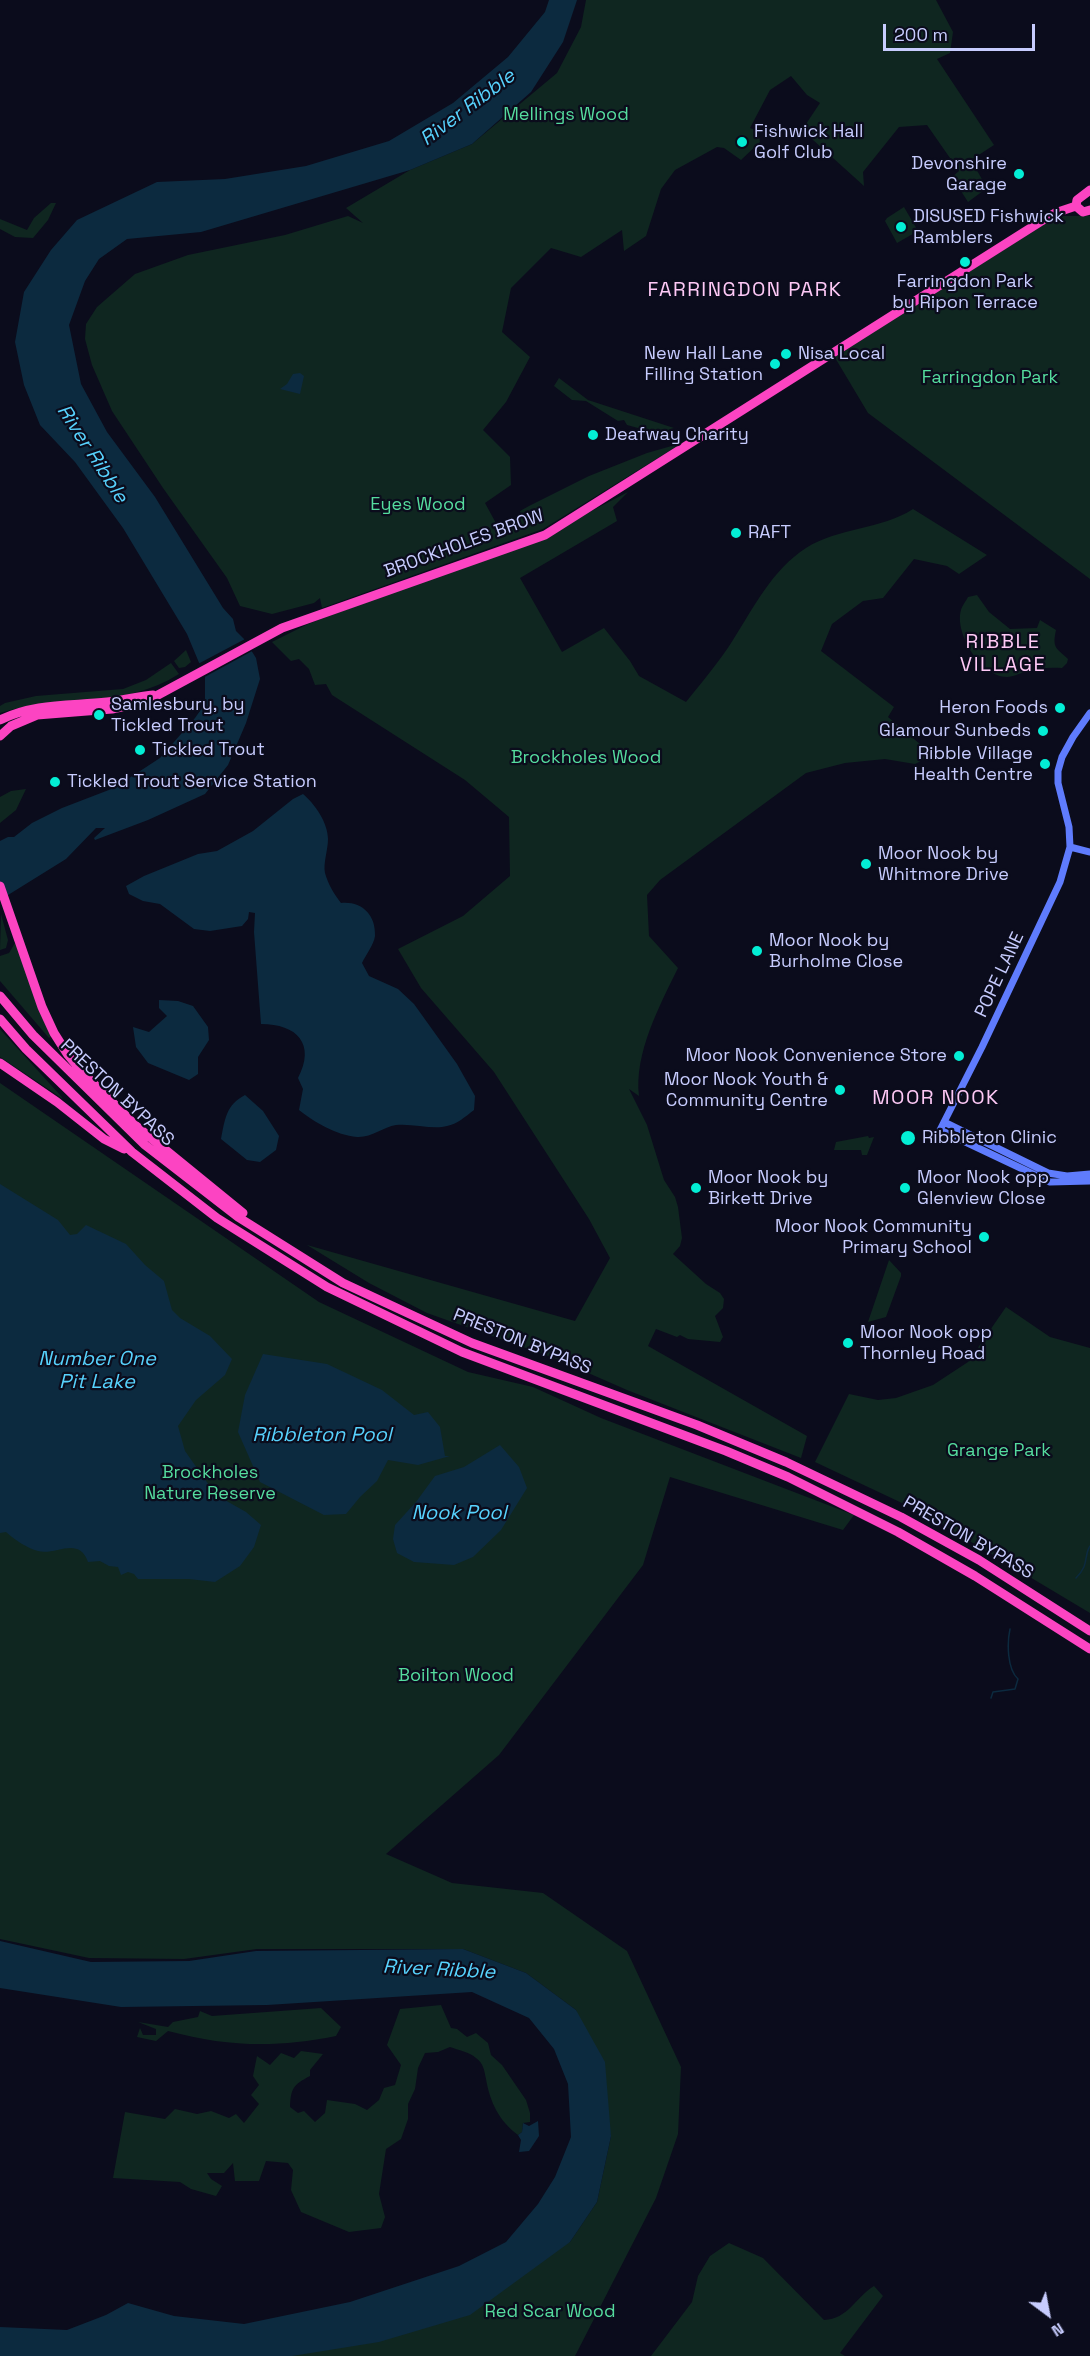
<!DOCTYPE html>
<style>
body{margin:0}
#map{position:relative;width:1090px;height:2356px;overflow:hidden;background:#0b0c1c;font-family:"Space Grotesk",sans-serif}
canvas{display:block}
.north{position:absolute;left:1018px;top:2284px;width:60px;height:60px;-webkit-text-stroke:4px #0b0c1c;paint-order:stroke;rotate:148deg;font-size:16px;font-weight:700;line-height:24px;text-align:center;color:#c7ccfe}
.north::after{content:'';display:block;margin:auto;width:21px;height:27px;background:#c7ccfe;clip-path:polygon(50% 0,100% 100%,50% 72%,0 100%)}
.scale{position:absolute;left:883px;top:24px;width:152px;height:27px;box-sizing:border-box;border:3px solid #c7ccfe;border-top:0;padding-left:8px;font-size:18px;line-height:21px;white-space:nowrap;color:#c7ccfe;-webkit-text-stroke:4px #0b0c1c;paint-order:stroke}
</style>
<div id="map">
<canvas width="1090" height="2356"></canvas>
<div class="north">N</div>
<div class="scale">200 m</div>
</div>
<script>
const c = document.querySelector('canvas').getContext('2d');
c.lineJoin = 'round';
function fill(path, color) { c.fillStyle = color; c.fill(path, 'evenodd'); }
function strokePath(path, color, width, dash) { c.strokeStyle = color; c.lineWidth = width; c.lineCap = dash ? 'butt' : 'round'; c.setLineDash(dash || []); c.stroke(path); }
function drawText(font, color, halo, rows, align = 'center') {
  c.font = font + ' "Space Grotesk",sans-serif'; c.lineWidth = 4.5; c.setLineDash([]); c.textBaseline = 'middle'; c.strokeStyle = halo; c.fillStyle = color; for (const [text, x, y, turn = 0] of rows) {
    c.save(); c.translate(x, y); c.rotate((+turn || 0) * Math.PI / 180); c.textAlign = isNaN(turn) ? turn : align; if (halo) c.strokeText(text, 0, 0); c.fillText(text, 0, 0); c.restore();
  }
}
fill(new Path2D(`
 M586 0H936L953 32 950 53 937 59 994 145 971 160 987 188 968 202 952 177 959 171 927 125 899 127 863 172 864 186 802 130 820 103 807 95 791 76 770 90 750 128 758 131 760 142 741 160 724 148 717 147 675 170 661 189 646 236 624 251 622 230 581 257 551 248 511 288 502 332 530 357 506 402 483 430 510 457 511 485 485 503 497 525 521 515 520 511 529 506 589 476 647 453 682 443 543 529 322 608 320 598 314 603 272 614 240 606 227 578 163 488 112 411 92 365 85 339 86 324 97 307 135 274 188 255 285 235 348 216 363 223 346 208 410 170 472 144 557 73 581 27Z
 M51 203H56L48 220 33 238 15 237 0 229V219L27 230 34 218Z
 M904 207 918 231 897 243 885 221 887 218Z
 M1058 216H1090V579L868 413 834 356Z
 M559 378 588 400 674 428 659 433 660 435 653 438 649 431 627 425 624 420 618 421 586 401 572 400 554 386Z
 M628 492 613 507 617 521 520 578 562 652 604 628 630 661 639 676 686 702C702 682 719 662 733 640 754 607 772 570 806 548 839 527 881 530 913 509L987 555 959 574 947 566 914 559 883 598 863 601 832 624 821 651 894 707 888 717 927 750 923 760 915 764 885 759 845 763 806 773 660 880 647 895 649 936 678 968C660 1005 634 1053 639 1096L629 1089 647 1125 664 1180 675 1197 678 1207 682 1238 680 1246 673 1254 706 1284 720 1293 724 1299 723 1308 715 1316 723 1337 720 1342 688 1339 680 1335 677 1337 656 1329 648 1346 807 1436 801 1458 627 1390 554 1358 427 1313 369 1283 307 1245 575 1321 610 1258 589 1219 494 1072 421 988 398 949 463 916 510 876 509 817 465 780 332 695 326 684 315 685 309 669 299 659 291 661 272 642 308 624 545 535Z
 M977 595 989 612 1010 629 1037 628 1040 620 1056 630C1052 648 1056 648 1068 659L1067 663 1062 668C1049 667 1038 668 1025 672 1020 673 1013 677 1007 677 981 677 954 633 961 610 962 606 966 601 968 597Z
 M186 650 191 662 185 667 179 668 174 661Z
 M171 663 179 674C122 710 62 694 0 713V706L5 703 36 696 123 689 146 680Z
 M26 789 16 810 0 823V797L11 791Z
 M1 914 8 940 6 948 0 950Z
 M15 943 52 1036 49 1038 0 981V956L9 953Z
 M0 1029 60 1095 63 1099 0 1057Z
 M0 1083 319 1302 468 1372 533 1387 601 1418 854 1515 843 1530 670 1477 643 1565 499 1755 386 1854 452 1883 543 1893 627 1951 681 2067 678 2134 656 2198 575 2356H281L570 2242 597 2202 611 2136 576 2010 526 1973 463 1949H257L184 1959 89 1958 0 1939Z
 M868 1136 869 1138 874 1137 867 1155H862L861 1150H834L836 1142Z
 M889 1260 901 1273V1276L886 1317 868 1322Z
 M1006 1307 1050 1337 1090 1348V1613L921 1512 815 1462 849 1394 878 1400 896 1398 933 1385 968 1362Z
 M441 2005 451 2028 457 2029 467 2037 476 2033 488 2043 491 2055 502 2065 526 2100 530 2113V2122L523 2123 522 2132 518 2135C499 2121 490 2102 486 2079 484 2070 484 2064 476 2058 470 2052 458 2050 450 2047L438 2052 425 2053 418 2068 415 2089 408 2104V2119L401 2139 386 2149 379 2194 385 2217 381 2228 349 2232 301 2212 291 2190 293 2170 288 2163 266 2161 259 2181H235L233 2163 224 2173H207L211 2179 222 2186 216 2196 191 2189 180 2182 113 2178 125 2112 165 2119 175 2109 197 2114 211 2111 229 2118 236 2114 244 2123 259 2104 251 2095 259 2085 253 2076 257 2056 270 2065 281 2053 294 2058 301 2051 323 2054 310 2070V2076C293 2085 291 2088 290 2107L298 2113 304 2111 315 2122 325 2113 327 2100 355 2104 367 2110 379 2100 384 2088 395 2085 401 2065 387 2045 400 2009Z
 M321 2008 341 2027 336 2036C276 2048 228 2047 168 2031L156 2041 137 2037 140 2028 143 2035H156V2029L138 2022 168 2027 173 2022 198 2017 200 2011 212 2016Z
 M729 2243 763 2258 824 2320C848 2319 855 2298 874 2286L883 2296 840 2353 845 2356H651L692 2302 698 2276 710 2256Z`), '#0f2620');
fill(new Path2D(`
 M549 0H577L563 42 531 92 472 144 410 170 201 232 127 239 99 259 85 281 69 325 81 384 107 432 155 497 223 608 233 619 236 631 244 639 256 658 260 679 246 723 228 765 205 794 148 820 95 840 94 838 105 828H96L66 859 0 900V841L8 837H14L32 823 62 808 114 788 160 758 195 718 202 708 205 698V677L187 634 123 528 75 462 40 425 24 385 15 342 24 292 51 250 77 220 157 182 225 179 306 166 389 141 453 103 508 57 545 12Z
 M300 373 304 376 300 394 280 389 287 384 293 374Z
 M303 794C315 804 328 823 328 839 328 850 323 863 325 873 328 884 334 894 341 903 361 901 376 914 375 936 374 944 366 955 362 963L369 976 398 989 414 1004 457 1064 475 1096 474 1110C465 1117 457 1124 447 1126 433 1130 412 1123 396 1125 383 1127 371 1138 357 1137 336 1135 314 1122 299 1110L303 1089 298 1078C316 1044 297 1024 261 1024L254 932 255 913 249 912 248 919 242 926 210 931 194 929 160 904 143 901 129 894 126 886 144 876 198 854 217 851 253 831 293 799Z
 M159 1000 178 1001 193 1006 208 1027 209 1040 198 1057V1074L189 1080 148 1063 136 1047 133 1027 149 1032 167 1016 159 1008Z
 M245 1095 263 1111 279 1136 276 1150 260 1162 247 1160 221 1139C225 1119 226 1105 245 1095Z
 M0 1184 58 1220 70 1235 77 1234 86 1225 126 1244 145 1265 164 1281 172 1310 180 1318 210 1336 232 1359 225 1375 196 1400 178 1426 185 1451 216 1495 246 1512 261 1525 254 1547 240 1566 215 1582 189 1579H138L134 1574 128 1572 121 1575 118 1567 109 1566 100 1561 88 1562C79 1535 55 1556 38 1551 27 1548 15 1540 6 1532L0 1533Z
 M263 1354 327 1364 382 1390 414 1415 428 1412 440 1427 445 1456H450L418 1465 388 1460 377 1481 360 1497 346 1514 324 1515 260 1482 238 1432 245 1395Z
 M500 1445 519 1467 527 1488 501 1530 473 1557 454 1565 414 1562 397 1553 393 1539 395 1525 416 1502 435 1476 464 1467Z
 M0 1941 91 1962 189 1961 256 1951 463 1949 526 1973 576 2010 605 2062 611 2136 597 2202 570 2242 470 2315 379 2342 292 2356H0V2327L67 2330 106 2315 128 2303 174 2316 244 2324 350 2302 459 2266 506 2242 538 2204 555 2177 571 2137 568 2084 554 2049 529 2018 472 1992 267 2005 121 2007 0 1988Z
 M538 2121 539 2136 529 2151 519 2152 521 2140 518 2135 522 2132 523 2123 529 2126Z`), '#0c2a3f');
fill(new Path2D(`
 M247 638 254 650 201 679 196 665Z`), '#0b0c1c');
strokePath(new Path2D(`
 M1076 1578C1090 1564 1083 1557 1090 1546
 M991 1698 993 1692 1015 1689 1018 1679C1007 1669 1007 1643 1010 1629`), '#0c2a3f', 1.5);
strokePath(new Path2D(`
 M1090 713 1073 737 1062 757 1058 771V783L1069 827 1070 847 1060 882 982 1047 940 1130 1050 1182 1090 1181
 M1070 847 1090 852
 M944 1122 1048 1173 1067 1176 1090 1174`), '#5f7cfd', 7);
strokePath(new Path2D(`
 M1076 206 1077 200 1090 190
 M1076 206 1083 212 1090 210
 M0 720C35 703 69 706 107 702 122 701 138 696 153 695
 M0 736 11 726 37 715 112 709 145 702 282 628 545 535 1040 222 1055 213 1076 206
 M0 886 42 1007 54 1033 68 1055 82 1072 135 1125 243 1213
 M0 996 33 1035 145 1145 238 1217 343 1283 472 1343 697 1425 786 1462 901 1517 979 1560 1090 1631
 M0 1019 26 1049 132 1152 217 1218 327 1287 462 1352 726 1451 788 1477 898 1532 975 1576 1090 1649
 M0 1063 57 1102 104 1139 124 1149`), '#fc44c2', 9);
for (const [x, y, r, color] of [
 [742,142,6,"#03eed5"],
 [1019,174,6,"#03eed5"],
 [901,227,6,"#03eed5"],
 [965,262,6,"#03eed5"],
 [786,354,6,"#03eed5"],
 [775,364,6,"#03eed5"],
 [593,435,6,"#03eed5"],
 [736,533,6,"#03eed5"],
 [1060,708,6,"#03eed5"],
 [99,715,6,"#03eed5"],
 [1043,731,6,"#03eed5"],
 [140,750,6,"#03eed5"],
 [1045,764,6,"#03eed5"],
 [55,782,6,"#03eed5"],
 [866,864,6,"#03eed5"],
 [757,951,6,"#03eed5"],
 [959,1056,6,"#03eed5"],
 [840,1090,6,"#03eed5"],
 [908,1138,8,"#03eed5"],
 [696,1188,6,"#03eed5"],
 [905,1188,6,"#03eed5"],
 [984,1237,6,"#03eed5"],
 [848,1343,6,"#03eed5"]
]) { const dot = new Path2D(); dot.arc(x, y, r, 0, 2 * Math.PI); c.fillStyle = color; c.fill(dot); strokePath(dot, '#0b0c1c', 2); }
drawText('18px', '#55dc9e', '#0b0c1c', [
 ["Mellings Wood",566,115],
 ["Farringdon Park",990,378],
 ["Eyes Wood",418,505],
 ["Brockholes Wood",586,758],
 ["Grange Park",999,1451],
 ["Brockholes",210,1473],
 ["Nature Reserve",210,1494],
 ["Boilton Wood",456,1676],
 ["Red Scar Wood",550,2312]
]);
drawText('18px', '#c7ccfe', '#0b0c1c', [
 ["Fishwick Hall",754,132],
 ["Golf Club",754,153],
 ["Devonshire",1007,164,"right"],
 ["Garage",1007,185,"right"],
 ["DISUSED Fishwick",913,217],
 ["Ramblers",913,238],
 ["Farringdon Park",965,282,"center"],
 ["by Ripon Terrace",965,303,"center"],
 ["New Hall Lane",763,354,"right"],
 ["Filling Station",763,375,"right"],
 ["Nisa Local",798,354],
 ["Deafway Charity",605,435],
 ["RAFT",748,533],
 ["Samlesbury, by",111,705],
 ["Tickled Trout",111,726],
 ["Heron Foods",1048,708,"right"],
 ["Glamour Sunbeds",1031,731,"right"],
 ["Tickled Trout",152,750],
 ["Ribble Village",1033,754,"right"],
 ["Health Centre",1033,775,"right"],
 ["Tickled Trout Service Station",67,782],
 ["Moor Nook by",878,854],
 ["Whitmore Drive",878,875],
 ["Moor Nook by",769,941],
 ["Burholme Close",769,962],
 ["Moor Nook Convenience Store",947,1056,"right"],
 ["Moor Nook Youth &",828,1080,"right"],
 ["Community Centre",828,1101,"right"],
 ["Ribbleton Clinic",922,1138],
 ["Moor Nook by",708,1178],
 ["Birkett Drive",708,1199],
 ["Moor Nook opp",917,1178],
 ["Glenview Close",917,1199],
 ["Moor Nook Community",972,1227,"right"],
 ["Primary School",972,1248,"right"],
 ["Moor Nook opp",860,1333],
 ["Thornley Road",860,1354]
], 'left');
drawText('18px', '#c7ccfe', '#0b0c1c', [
 ["BROCKHOLES BROW",464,544,-20],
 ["POPE LANE",1000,975,-65],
 ["PRESTON BYPASS",117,1093,43],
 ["PRESTON BYPASS",522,1342,22],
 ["PRESTON BYPASS",968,1538,30]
]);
drawText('italic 20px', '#57d2fd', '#0b0c1c', [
 ["River Ribble",468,108,-37],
 ["River Ribble",92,454,57],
 ["Number One",97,1360],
 ["Pit Lake",97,1383],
 ["Ribbleton Pool",322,1436],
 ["Nook Pool",459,1514],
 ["River Ribble",439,1970,3]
]);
c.letterSpacing = '1.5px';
drawText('20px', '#fec9f6', '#0b0c1c', [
 ["FARRINGDON PARK",745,291],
 ["RIBBLE",1003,643],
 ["VILLAGE",1003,666],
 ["MOOR NOOK",936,1099]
]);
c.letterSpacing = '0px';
</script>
